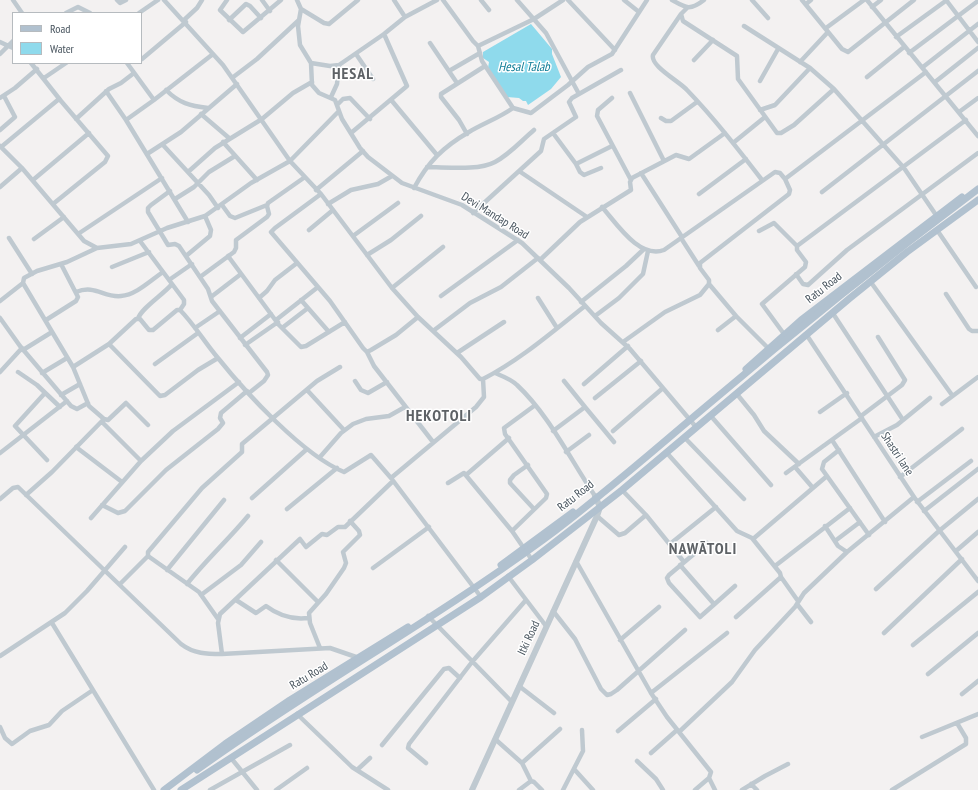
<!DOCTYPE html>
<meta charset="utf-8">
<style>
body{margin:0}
#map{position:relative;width:978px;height:790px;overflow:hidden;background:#f3f1f1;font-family:"PT Sans Narrow",sans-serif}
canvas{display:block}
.legend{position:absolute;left:12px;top:12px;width:130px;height:52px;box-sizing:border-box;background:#fff;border:1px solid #b6bbbf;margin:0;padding:5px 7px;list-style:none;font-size:12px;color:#49555f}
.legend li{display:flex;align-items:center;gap:8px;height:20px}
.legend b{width:20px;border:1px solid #b6bbbf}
</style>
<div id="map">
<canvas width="978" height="790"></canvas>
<ul class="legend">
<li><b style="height:5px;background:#b1c1cf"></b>Road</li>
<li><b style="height:11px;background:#8fdaec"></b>Water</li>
</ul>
</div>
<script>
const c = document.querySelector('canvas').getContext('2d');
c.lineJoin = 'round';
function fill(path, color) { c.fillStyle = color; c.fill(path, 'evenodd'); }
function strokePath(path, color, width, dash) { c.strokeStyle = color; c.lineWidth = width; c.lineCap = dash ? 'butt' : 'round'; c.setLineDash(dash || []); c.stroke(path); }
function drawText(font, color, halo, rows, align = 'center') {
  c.font = font + ' "PT Sans Narrow",sans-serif'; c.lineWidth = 3; c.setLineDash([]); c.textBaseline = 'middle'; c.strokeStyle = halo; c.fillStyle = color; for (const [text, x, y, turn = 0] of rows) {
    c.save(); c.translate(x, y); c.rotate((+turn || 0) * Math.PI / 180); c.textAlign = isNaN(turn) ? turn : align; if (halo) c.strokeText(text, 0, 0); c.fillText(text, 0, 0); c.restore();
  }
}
fill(new Path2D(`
 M531 24 552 49V54L561 77 551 89 528 105 526 101H523L519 98 507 97 488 68 489 62 483 58V52Z`), '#8fdaec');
strokePath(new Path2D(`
 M13 0 22 13
 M117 0 120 3 126 0
 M164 0 223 65 290 161 321 194 392 288 418 317 461 357 480 379H483C520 360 552 332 585 306
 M227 0 220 10 243 32 281 0
 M262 0 270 11
 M297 0 301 9 298 26 300 45 311 63 312 85 319 93 335 100 342 119 360 148 368 157 402 183 462 205 522 243 569 288 601 323 630 349 696 427
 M394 0 405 17
 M443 0 473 41 478 46 534 19 563 0
 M481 0 489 10
 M568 0 615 50
 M624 0 639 12
 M672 0C686 8 690 11 704 0
 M752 0 768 18
 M802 0 842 49 848 52 914 0
 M867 0 978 136
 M946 0 978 42
 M806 4 811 0
 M872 7 881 0
 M687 8 681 14 683 21 737 56 738 79 777 133H781L794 125 834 89
 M301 9 324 23 329 24 358 0
 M66 13 78 7 90 13
 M139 13 158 0
 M681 14 653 55C650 66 679 81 687 90 714 118 738 149 762 180
 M184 20 197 8 202 0
 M229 20 246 4 250 6 261 18
 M744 26 810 68 834 89 904 168 936 215
 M826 28 864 0
 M896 37 947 0
 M0 42 13 48
 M430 43 457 83
 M478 46 482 61 513 108
 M909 53 978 1
 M0 54 13 41
 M356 54 373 79
 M142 59 186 22
 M694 60 713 40
 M800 62 828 32
 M31 63 61 101 108 156 105 162 53 204
 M127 63 154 100 213 54
 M311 63 330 66 339 65 384 34
 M923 67 978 24
 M449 71 480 53
 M867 77 904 47
 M44 78 66 63
 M232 78 257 59 299 20
 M760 81 778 49
 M935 82 978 48
 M166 90C179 103 190 106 208 108
 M106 91 126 120
 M630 93 664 161
 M579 94 621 70
 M331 97 337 84 339 65
 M0 98 15 88 37 69
 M612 98 598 110 597 116 631 180
 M154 100 126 120 188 222
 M392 101 437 155
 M337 105 343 99 350 98 370 119
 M760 110 775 105 810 68
 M959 112 978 98
 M201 114 229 138
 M661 118 666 121H671L697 102
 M76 119 109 89 121 83 134 73
 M0 130 15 117 4 96
 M351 133 407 86 384 34 405 17 437 0
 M553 133 576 164 612 146
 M467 134 459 120 441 97V94L485 66
 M223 142 257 180
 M733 143 765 117
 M163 145 209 195 218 208
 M0 146 22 168 84 241 97 248
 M1 147 59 99
 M147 154 181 132 237 84
 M576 164 580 172 584 175 601 168
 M427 167C446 167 478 171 495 162 510 154 521 141 534 130
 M519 171 587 217
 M188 172 215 148 262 119 293 93 312 82
 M641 173 682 237
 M33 180 89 133
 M0 187 22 168
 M414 188C428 162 443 147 469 132 484 123 499 118 513 108L531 113 568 85 588 67 612 54 647 0
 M316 190 363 151
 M170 191 151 205 148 208V212L168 245 175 244 179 246 208 289 212 301 267 372 268 375 264 381 249 393
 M822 192 978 71
 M321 194 275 228 271 232 330 301 363 348 367 352 371 350 396 335 418 317
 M699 194 746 159
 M175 199 194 187 209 172 235 156
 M328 204 351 190 378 184 392 176
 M222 205 230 216 235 218 267 205
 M602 207C617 224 639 259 664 250L775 172 780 173 785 179 926 72
 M473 213 541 151 544 139 576 117 569 102 572 98 579 94 546 33 517 0
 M309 230 333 210
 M937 230 976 287
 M759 231 774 223 797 246
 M78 234 162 178
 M353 236 398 203
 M9 238 32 274
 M681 238 699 266
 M34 239 64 217
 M140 241 184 300V304L180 310
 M367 255 391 240 421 216
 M186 256 210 236 211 230 205 216
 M228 256 279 325 301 347 306 346 345 322
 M540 260 580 222 631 190 630 182 632 178 676 155 689 159 725 133
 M112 267 149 252
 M796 274 803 284 808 285 847 250 978 153
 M200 277 234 252 236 248V240L267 217 269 214 267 206 268 203 305 177
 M169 280 192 264
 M870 281 952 395
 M709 284 736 316
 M392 288 443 247
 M76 292C95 284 104 298 121 296 136 295 151 280 163 272
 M946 294 969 329 972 331H978
 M441 296 518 240
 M211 297 241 274
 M259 298 267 291 275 280 297 263
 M538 298 557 328
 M301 300 329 332
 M0 301 23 283
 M581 302 626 266 644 249
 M832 312 903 420
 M595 316 619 298 643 274 648 251
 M0 318 20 346 71 406 77 409 88 403
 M138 319C140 309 164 294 172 284
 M46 320 76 301 78 297 61 264
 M276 320 318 287
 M195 328 220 311
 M282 328 308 308
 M718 330 736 316 768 348
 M433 331 470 303 501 287 538 258
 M784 334 762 304 805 267 806 262 797 250V246L966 120
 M806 334 914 497 978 581
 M240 338 271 314
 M623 342 665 312 700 295 709 284V280L700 268V263L789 194 790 190 785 179
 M109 344 160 396 165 395 198 370 218 358
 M245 345 278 322
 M23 350 52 332
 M367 352 374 366 433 442
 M457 353 504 322
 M155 364 198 333
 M73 367 109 344 136 319H140L149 330H153L177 310H180C194 324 205 343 218 358 246 393 303 455 344 472L371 455 391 478
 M0 372 22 348
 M18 372 37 385 60 407
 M42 373 67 358
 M495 373C502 376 511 379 517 385 549 415 570 459 595 496
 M355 381 361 390 368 393 387 382
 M564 381 585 407
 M584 384 628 346
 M307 390 344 430
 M45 393 15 426 47 460
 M736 393 754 415 764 431 799 464
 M61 395 80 384
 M595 398 641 361
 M942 404 978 377
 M820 412 847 393
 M710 415 771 485
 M861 416 902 385 905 380 878 337
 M104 419 108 420 126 403 148 425
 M102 422 141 461
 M553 431 585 407 614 442
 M613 431 663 388
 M684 437 744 499
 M874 437 897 425 930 398
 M832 440 885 522
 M76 447 122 482
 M839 450 824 462 822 469 869 535
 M566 452 589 435
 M666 452 737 531 752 538 780 573 781 577 736 617
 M0 453 67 401
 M320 457 341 433 353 424 366 419 389 416 405 407
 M528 465 514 475 510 480V483L534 509
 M795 467 813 488
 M786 473 862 418
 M466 475 509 438
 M900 477 962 429
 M448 483 464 473 512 531
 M622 490 646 515 684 562
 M26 495 52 472 104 419 89 406 73 367 23 283 24 278 37 271 67 262 97 248 131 244 167 228 205 216 251 183 290 161 339 111
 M252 498 307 449
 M0 499 13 488 18 487 181 644C194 654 207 654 222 654L330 648 359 658
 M917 502 971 461
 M102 505 118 513 125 511 166 470 218 429 223 423 220 418 221 413 247 391
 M287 509 337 468
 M924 511 978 469
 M597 516 619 535 625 533 646 515
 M91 518 141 461 173 431 239 382
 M825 526 838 546 847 552 914 497
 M753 539 827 476
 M835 541 860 522
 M707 543 669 575 667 578 669 583 700 617 735 586
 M670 544 716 507
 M956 551 978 532
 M276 560 318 602
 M532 560 512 531 546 498 547 494 505 434 504 428 534 406
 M576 561 651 693 667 717 711 772 709 778 695 790
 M680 565 714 604
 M775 566 850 508
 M373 568 429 527
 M167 570 224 500
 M508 576 546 626
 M781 577 798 601
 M120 584 148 556
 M187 584C206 560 229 539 248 516
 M876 589 939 531 978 499
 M201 595 241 565 261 542
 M481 597 391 478 476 407 484 397 483 379
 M236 600 256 613 266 606C278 615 292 620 308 618
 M797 604 811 622
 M553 611 575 639 601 689 607 695 611 694 617 690 685 630
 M428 616 512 702
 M218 619 199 592 148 556V552L202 488 242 452V444L317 381 340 367
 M52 623 154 790
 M884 633 962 559
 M620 640 659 607
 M913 645 978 592
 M320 648 310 623 309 613 326 594 344 568 346 563 343 552 360 535 359 531 350 521
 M222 654 218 623 220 614 300 539 306 547 322 534 327 535 338 527H345L392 482
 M0 656 65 613 87 591 125 547
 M928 674 978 633
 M519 686 554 713
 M651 693 727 633
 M962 694 978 681
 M297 714 352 767 388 790
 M0 727 5 738 12 744 30 731 49 725 62 711 93 690
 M618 731 656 699
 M679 732 732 682 755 650 795 607 804 593 847 552
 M922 737 978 714
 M495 739 522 763
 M382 745 444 669 449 668 460 678
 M651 753 677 730
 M231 758 257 790
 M637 761 656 779 663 790
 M426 763 408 748 409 744 472 662 526 600
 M574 769 593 790
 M357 770 370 758
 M709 778 715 790
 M531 781 522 763 560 729
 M751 784 757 790
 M210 790 290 745
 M276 790 307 768
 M519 790 531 781 534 782 542 790
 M563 790 583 751 582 730
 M742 790 765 776 788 764
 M892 790 966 744V738L957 723`), '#bfc9d0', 4.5);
strokePath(new Path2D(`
 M472 790 597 516 600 507 595 496`), '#bfc9d0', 6);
strokePath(new Path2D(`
 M746 369 801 320 962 197
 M501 565 573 512
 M164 790 225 744 290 700 408 627
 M181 790 481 597 532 560 622 490 850 298 907 252 978 200`), '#b1c1cf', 7);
strokePath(new Path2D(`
 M197 770C309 689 431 622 543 540 601 497 655 449 710 403 797 329 886 258 978 189`), '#b1c1cf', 7);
drawText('12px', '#49555f', '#fff', [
 ["Devi Mandap Road",495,216,32],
 ["Ratu Road",824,288,-38],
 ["Shastri lane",897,454,57],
 ["Ratu Road",576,496,-38],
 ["Itki Road",529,638,-65],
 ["Ratu Road",309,676,-31]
]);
drawText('italic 13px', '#0e7c96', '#fff', [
 ["Hesal Talab",524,67]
]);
c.letterSpacing = '1px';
drawText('bold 16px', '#5e6266', '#fff', [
 ["HESAL",353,74],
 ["HEKOTOLI",439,416],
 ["NAWĀTOLI",703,549]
]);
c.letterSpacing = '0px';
</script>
